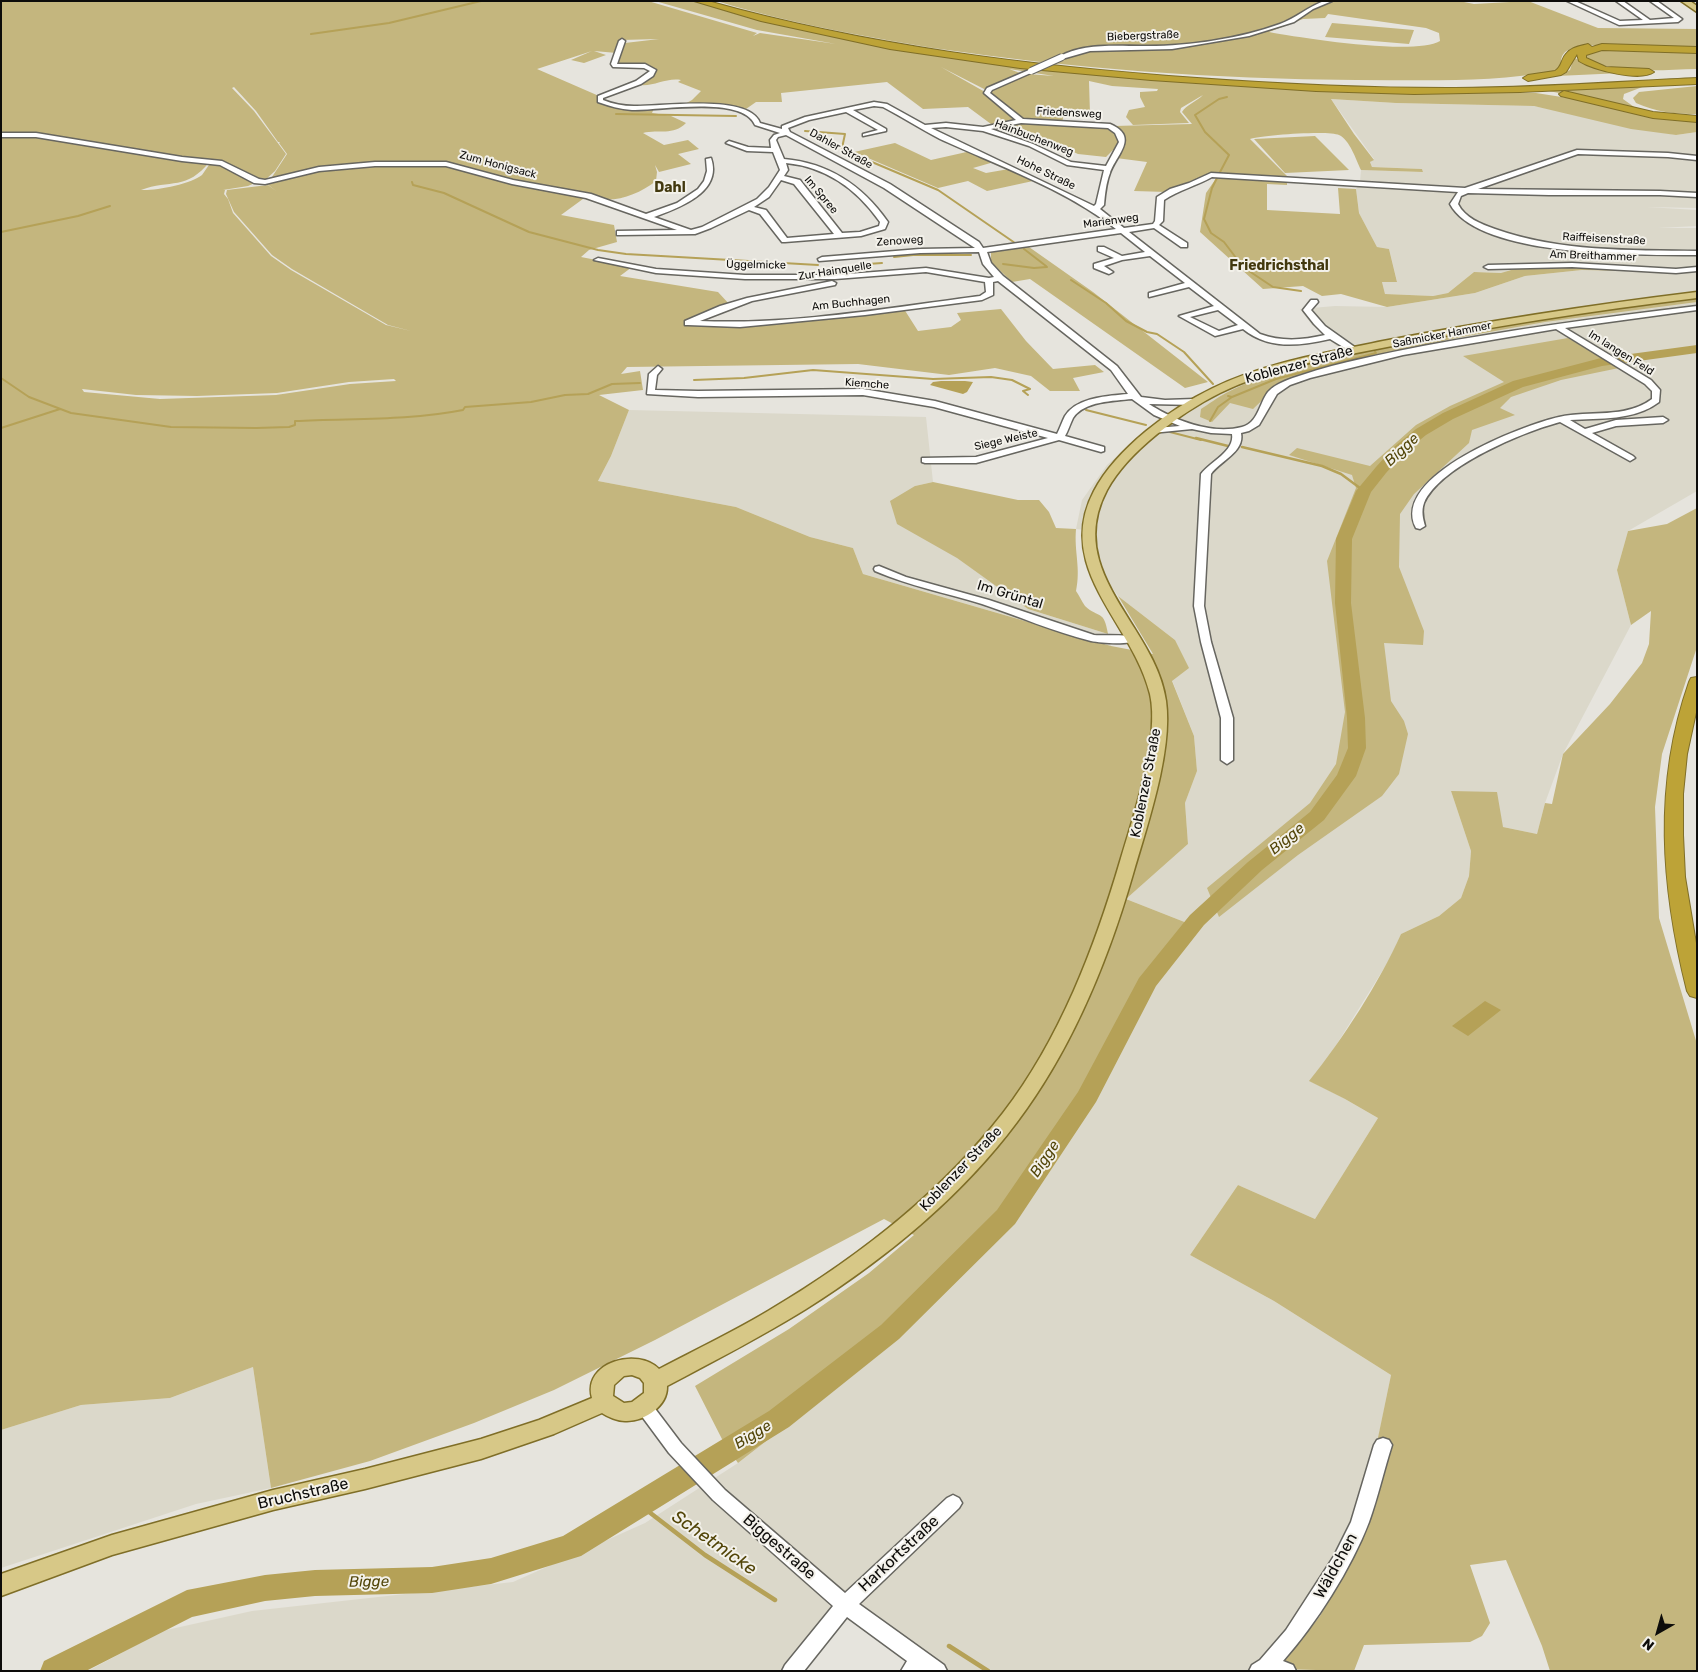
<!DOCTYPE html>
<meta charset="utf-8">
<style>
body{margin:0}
#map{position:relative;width:1698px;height:1672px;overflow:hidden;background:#e6e4dd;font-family:Rubik,sans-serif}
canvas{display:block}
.frame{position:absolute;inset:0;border:2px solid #0d0c0a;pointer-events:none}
.north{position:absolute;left:1633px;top:1607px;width:50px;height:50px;-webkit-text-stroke:4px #f3f1ea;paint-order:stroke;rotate:218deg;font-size:14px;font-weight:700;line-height:20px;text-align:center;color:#0d0c0a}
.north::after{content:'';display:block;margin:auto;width:18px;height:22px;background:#0d0c0a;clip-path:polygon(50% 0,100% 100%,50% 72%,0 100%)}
</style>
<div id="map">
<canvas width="1698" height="1672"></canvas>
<div class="frame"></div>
<div class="north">N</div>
</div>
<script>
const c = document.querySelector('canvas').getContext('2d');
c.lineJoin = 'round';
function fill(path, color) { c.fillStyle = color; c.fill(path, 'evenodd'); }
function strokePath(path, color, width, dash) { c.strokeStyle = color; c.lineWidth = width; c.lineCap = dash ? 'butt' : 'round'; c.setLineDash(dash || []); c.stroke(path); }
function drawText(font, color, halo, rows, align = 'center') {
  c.font = font + ' Rubik,sans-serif'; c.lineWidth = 4; c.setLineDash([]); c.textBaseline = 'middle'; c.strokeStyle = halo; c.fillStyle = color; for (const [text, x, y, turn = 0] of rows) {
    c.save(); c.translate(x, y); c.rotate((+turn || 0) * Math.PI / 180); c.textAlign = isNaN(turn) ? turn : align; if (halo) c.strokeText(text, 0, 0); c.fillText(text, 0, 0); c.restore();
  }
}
fill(new Path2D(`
 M1331 99 1396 103 1534 106 1676 135 1697 132V208L1647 207 1697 210V226L1658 228H1697V491L1628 531 1617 570 1631 625 1563 754 1545 803 1537 834 1503 827 1451 791 1471 851 1469 876 1461 898 1439 916 1401 934 1391 957 1330 1055 1310 1081 1345 1099 1378 1118 1315 1219 1238 1185 1190 1255 1274 1301 1391 1375 1361 1522 1259 1671H938L845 1605 792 1671H88L162 1631 252 1611 513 1582 645 1523 738 1463 887 1347 1005 1231 1187 923 1126 899 1188 844 1185 803 1197 771 1194 736 1172 680 1175 640 1118 596 1102 574 1095 531 1076 529 1082 500 1107 465 1157 420 1199 394 1276 363 1340 349 1312 325 1300 309 1335 306 1387 307 1475 293 1525 276 1582 270 1628 271 1518 268 1502 273 1474 272 1448 293 1433 296 1385 294 1382 282 1397 281 1389 249 1377 247 1359 213 1356 189 1360 182 1361 170 1423 172 1422 169 1372 167 1370 162 1374 159Z
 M629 410 926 417 933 482 915 486 955 556 1028 609 1108 634 1111 646 863 574 853 548 810 537 736 507 598 481 611 456Z
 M253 1367 271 1488 196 1504 1 1568V1430L81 1405 170 1398Z`), '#dbd8ca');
fill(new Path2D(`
 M1 1H648L757 33 753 36 760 33 836 44 757 30 655 1H693L746 17 859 42 983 62 1087 74 1346 92 1536 93 1581 100 1639 115 1697 121V132L1676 135 1631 129 1534 106 1396 103 1331 99 1354 134 1374 160 1370 162 1372 167 1422 169 1423 172 1361 170C1356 160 1350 140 1339 135 1330 130 1261 135 1250 139L1290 179 1209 173 1167 192 1134 191 1147 162 1116 158 1124 145 1119 129 1114 126 1192 124 1182 112C1186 105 1197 101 1203 95L1181 108 1180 112 1189 123 1133 125 1126 117 1129 110 1145 107 1140 97V92L1157 91 1158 89 1112 86 1089 81 1090 114 1064 113 1062 123 1109 126C1119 131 1125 141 1118 151L1113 150 1106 157 1078 154 1012 124 1023 121 988 92 991 90 1028 74 1054 76 1009 69 1023 74 986 90 941 67 985 92 1019 121 995 127 968 107 923 109 887 82 781 93 782 102H756L746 109 724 106H681L692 100 701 91 678 82 681 80C665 77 651 89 635 84L650 77 655 70 649 65 621 67 614 64 625 43 659 39 621 40 617 53 594 51 606 55 584 63 571 60 592 51 537 69 599 96V102L622 108H654L652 113 671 116 686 123C673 136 659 129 643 133L664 145 688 140 699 149 678 154 691 164 659 172 655 165 657 172 656 181C636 196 612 205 587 196L561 215 614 225 617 242 589 250 581 257 632 267 620 276 718 292 730 305 688 323 740 326 904 309 918 331 951 327 961 320 957 313 1001 309 1026 341 1053 369 1095 365 1104 372 1073 378 1080 391H1050L1031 376 995 368 949 375 858 364 627 367 621 374 640 371 643 390 599 395 629 410 611 456 598 481 736 507 810 537 853 548 863 574 1111 646 1153 654 1118 596 1175 640 1189 668 1172 681 1194 736 1197 771 1185 803 1188 844 1126 899 1187 923 1005 1231 887 1347 738 1463 724 1443 695 1386 789 1329 869 1273 914 1235 884 1219 655 1340 554 1390 474 1423 370 1461 271 1488 253 1367 170 1398 81 1405 1 1430ZM234 87 256 111 278 142H280L279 143 287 154 270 180 309 171 266 183 276 191 268 185 227 190 226 194 234 212 272 255 292 269 388 325 411 331 386 325 291 270 271 256 233 213 228 199 224 194 225 190H223L248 186 257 182 227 166 211 162C208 166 205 171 202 175 191 184 155 191 141 190 170 179 187 191 210 161L229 165 258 180 264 181 275 171 286 154 254 111 232 88ZM394 379 396 381 350 384 276 395 160 399 84 392 82 389 136 395 197 396 277 393 349 382Z
 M717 1H1459L1474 4 1528 1 1598 28 1697 29V47L1585 45C1572 48 1560 49 1561 65L1555 71C1490 83 1422 80 1356 80 1214 79 1073 69 933 48 878 39 824 29 771 16 753 11 735 7 717 1ZM1328 14 1426 28 1439 33 1440 41C1414 56 1302 38 1269 32L1303 19 1325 18Z
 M1332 23 1414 30 1409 44 1325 37Z
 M1601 49 1697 51V69C1659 70 1623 74 1587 60L1586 56 1589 52Z
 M1575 54V58L1590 66 1622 73 1557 76 1570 70Z
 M1645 86 1624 94 1623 99 1637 109 1549 91Z
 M1697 86V114C1675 114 1656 112 1636 103L1633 98 1639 92Z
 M1315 136 1349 170 1285 173 1254 139Z
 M895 143 931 160 971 151 994 162 973 168 986 173 1009 169 1033 181 987 191 968 181 938 188 854 152Z
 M1217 177 1287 181V185L1267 184V210L1340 214 1338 188 1356 189 1359 213 1377 247 1389 249 1397 282H1382L1385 294 1433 296 1448 293 1474 272 1501 273 1518 268 1584 266 1627 269 1628 271 1582 270 1525 276 1475 293 1387 307 1341 294 1322 296 1303 286 1263 289 1200 232 1206 193Z
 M1019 247H1029L1093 292 1208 382 1185 388 1030 279 1012 282 991 262V251Z
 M1697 298V302L1545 322 1456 338 1341 364 1276 387 1253 409 1230 403 1212 422 1200 417 1201 409C1209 404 1218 397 1226 393 1274 368 1330 359 1383 348 1486 326 1591 311 1697 298Z
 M1568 338 1619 368 1561 380 1511 397 1500 408 1515 415 1472 430 1469 443 1414 494 1400 514 1399 567 1424 631 1423 645 1384 643 1391 701 1404 721 1408 734 1399 774 1382 796 1298 855 1219 917 1207 888 1310 803 1336 764 1345 712 1327 561 1356 488 1352 475 1289 455 1297 448 1370 466 1416 425 1450 406 1504 382 1463 356Z
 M933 482 1018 500H1039L1049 512 1056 528 1076 529C1074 552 1081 568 1076 591 1079 595 1082 602 1085 606 1099 619 1104 609 1108 634L1028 609 957 558 897 524 890 501 915 486Z
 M1697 508V647L1662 754 1655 807 1659 918 1697 1044V1671H1550L1542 1646 1506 1560 1470 1565 1490 1623 1482 1636 1470 1642 1364 1645 1354 1671 1278 1669 1320 1616 1353 1558 1391 1375 1274 1301 1190 1255 1238 1185 1315 1219 1378 1118 1345 1099 1309 1081C1343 1039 1379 983 1401 934L1439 916 1461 898 1469 876 1471 851 1451 791 1497 792 1503 827 1537 834 1545 803 1552 804 1563 754 1610 704 1642 663 1649 644 1651 611 1631 625 1617 570 1628 531 1667 524Z`), '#c4b67e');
fill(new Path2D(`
 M941 381H965L973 382 967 392 963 394 930 385 933 382Z
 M1485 1001 1501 1010 1468 1036 1452 1026Z`), '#b5a157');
strokePath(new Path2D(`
 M311 34 389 23 481 1
 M616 114 736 116
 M805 131 845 134 842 148 846 151 938 190 1015 243
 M1219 174 1229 155 1205 132 1195 115 1219 99 1227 97
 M1218 176 1212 188 1204 219 1211 233 1224 242 1243 267 1273 287 1301 291
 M412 182 413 185 444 193 529 232 598 250 626 254 818 265
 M1 232 78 216 110 206
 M1024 249 1046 266
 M894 257 913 255H971
 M1003 264 1034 268 1047 267
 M854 265 882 263
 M1071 280 1106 303 1126 321 1147 332 1157 334 1184 352 1213 384
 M1 378 29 397 71 413 171 427 256 428 289 427 295 425V421C352 418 407 421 463 410L465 407 531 402 565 395 588 394 612 384 640 383
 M694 380 744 378 813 370 933 379 991 377 1012 380 1030 389 1023 391 1028 395
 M1232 397 1276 379 1376 353 1374 350
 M1086 410 1146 425
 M1210 421 1218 407 1232 397 1228 396
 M1 428 60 409
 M1170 432 1201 440`), '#b5a157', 2);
strokePath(new Path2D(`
 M1196 438 1228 446
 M1242 447 1322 466 1341 474 1364 491`), '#b5a157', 2.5);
strokePath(new Path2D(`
 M640 1505 705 1555 775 1600
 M949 1646 988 1671`), '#b5a157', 4.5);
fill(new Path2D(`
 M1697 345V353L1602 366 1523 387 1453 419 1426 435 1404 453 1386 473 1371 492 1352 539 1351 603 1365 718 1366 748 1356 776 1324 820 1262 870 1204 925 1156 986 1096 1102 1015 1224 899 1339 789 1427 581 1556 491 1584 432 1593 315 1596 265 1601 192 1617 86 1671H40L44 1661 187 1590 265 1575 315 1570 432 1567 491 1558 563 1536 769 1411 881 1325 997 1210 1078 1092 1139 978 1190 915 1248 862 1310 812 1337 775 1348 748 1347 718 1335 603 1336 539 1356 491 1376 467 1394 447 1416 429 1443 413 1513 381 1601 358Z`), '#b5a157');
const minor = new Path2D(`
 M1324 1H1332L1313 9 1294 22 1249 36 1172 49 1090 51 1062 59 1059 57C1081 43 1116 46 1141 46 1184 47 1239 39 1280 24 1296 18 1308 7 1324 1Z
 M1567 1H1575L1620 21 1643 20 1616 1H1623L1650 20 1674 18 1650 1H1657L1682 19 1678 22 1619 25Z
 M622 39 625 41 617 64H645L656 70 653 76 641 84 603 98V100C613 104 623 106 634 106 660 107 749 93 760 123L782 129V126L805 117 874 102 887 104 925 125 946 123 983 127 1016 120 984 93 987 88 1029 70H1033V72L992 90 990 93 1023 119 1110 124C1140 137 1116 155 1110 173 1106 183 1105 194 1104 205L1100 209 1124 228 1153 224 1155 221 1157 197 1170 189 1189 183 1211 173 1465 188 1577 150 1668 153 1697 156V160L1668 157 1578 154 1478 189 1660 191 1697 193V197L1660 195H1549L1468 193 1461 196 1458 204C1465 218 1481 224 1495 229 1560 252 1629 250 1697 251V255C1642 255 1479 258 1450 204L1458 192 1212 177C1196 186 1179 190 1164 200L1163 221 1159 225 1187 243V247H1181L1154 228 1129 232 1260 334C1282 342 1303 340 1325 335L1314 324 1303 310 1311 300H1317L1318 302 1311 310 1325 326 1356 348V352L1353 353 1330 339C1299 346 1269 350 1243 329L1215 336 1179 316 1214 306 1189 287 1149 297V293L1185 283 1150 256 1122 260 1104 266 1113 272 1109 274 1094 268V264L1114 258 1098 251V247H1104L1122 256 1145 252 1121 233 987 252 991 263 1003 276 1117 366 1141 397 1165 400 1195 399 1199 402 1195 405 1149 404C1174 420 1211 435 1242 427 1258 423 1259 404 1268 392 1276 383 1290 379 1302 375 1341 362 1383 354 1423 346 1514 329 1605 317 1697 306V310L1565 328 1651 380 1660 390 1659 402C1634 421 1600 418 1570 420L1585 429 1616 420 1663 417 1668 420 1663 423 1616 426 1592 433 1633 456 1635 458 1630 461 1560 422C1523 432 1440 466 1424 503 1421 511 1423 519 1425 526L1420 529 1416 528C1389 476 1523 425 1559 417 1590 410 1625 419 1652 399V391L1645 384 1556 329 1403 355 1310 378 1290 385 1277 394 1259 425 1249 431 1241 433C1245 452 1220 461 1211 474L1204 606 1211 642 1233 718V760L1227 764 1221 760V718L1201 642 1194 606 1201 474C1210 462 1235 451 1232 434L1211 433 1192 429 1152 433 1150 431 1155 428 1180 426 1154 415 1132 399C1114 401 1084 401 1073 418 1070 424 1068 431 1065 436L1104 447V451L1101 452 1059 440 976 463H925L922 462V458L976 457 1048 438 934 407 863 395 698 397 647 394 649 374 658 366 662 369 657 375 655 390 698 391 863 389 935 401 1057 434C1060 428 1062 422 1065 416 1077 397 1108 396 1128 394L1111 370 998 281 993 282V295L982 300 865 315 740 327 688 325H685V321L720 306 747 298 832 281 836 283 835 285 752 301 700 321C793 325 888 308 980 296L986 292 985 282 926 272 835 279H745L656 273 594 260 598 258 656 269 745 275H835L926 268 989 278 994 277 983 264 979 252 920 253 819 261 818 259 822 257 920 249 975 248 884 188 786 135 778 137 776 140 784 159C829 163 862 185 888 222L885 229 861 236 785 242H782L760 214 749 210 711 228 695 234 620 235H617V231L677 230 586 198 512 184 446 166H375L319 171 265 184 254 183 220 165 182 161 36 137H1V133H36L182 157 222 161 259 179 265 180 319 167 375 162H446L513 180 591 194 646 214 677 203 698 189 704 181 707 171 706 159 711 158C723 192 679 208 654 217L691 230 702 227 757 199 769 187 780 170 773 152 747 151 726 143 729 141 748 147 771 148 770 140 774 135 780 133 755 125C742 95 659 111 632 110 620 109 609 106 598 102V96L636 81 650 71 644 68 613 67 611 64 619 41ZM874 106 883 107C902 117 921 129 940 139 999 166 1065 189 1116 229L983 248 979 242 890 184 790 132 788 128 809 120 846 112 878 130 863 134V136L886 131V129L853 110ZM1021 123 1108 128 1115 133 1119 142 1106 166 1071 162 1033 144 991 129ZM946 127 983 131 1029 146 1067 165 1104 170 1096 204 1094 206 931 128ZM786 163C826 167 857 189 880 222L879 226 860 232 842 233 800 180 784 176 788 170ZM781 180 794 184 834 234 787 238 766 210 754 207 769 197ZM1218 310 1238 325 1219 331 1190 317Z
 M1572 263 1676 269 1697 267V271L1676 273 1572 267 1488 269 1484 267 1488 265Z
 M879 566 906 577 989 600 1094 635C1104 636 1135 634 1139 638 1132 646 1102 643 1091 641 1054 632 1018 616 982 604 946 593 910 586 875 571L874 569 875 567Z
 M644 1400 650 1402 681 1443 725 1490 845 1593 947 1498 953 1495 959 1498 962 1503 959 1508 859 1604 944 1665 947 1671H901L907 1661 847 1617 804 1671H782L785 1665 833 1606 713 1500 669 1453 635 1407 638 1402Z
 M1383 1438 1389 1440 1392 1445C1384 1470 1378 1497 1369 1522 1351 1569 1316 1624 1283 1661L1293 1665 1296 1671H1249L1252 1665 1260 1660 1286 1630 1334 1556 1351 1522 1374 1445 1377 1440Z`);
const major = new Path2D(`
 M1681 1H1690L1697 6V12Z
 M1697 292V298C1591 311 1486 327 1382 348 1327 359 1271 368 1220 393 1182 412 1128 451 1107 490 1063 573 1156 626 1166 701 1173 751 1147 826 1133 874 1108 961 1072 1049 1017 1122 961 1197 885 1259 806 1309 761 1337 714 1361 667 1386 668 1406 644 1422 625 1421 618 1421 608 1417 602 1413L554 1434 481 1459 365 1489 273 1510 112 1555 1 1596V1574L112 1535 273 1490 365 1469 481 1439 539 1420 592 1398C582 1362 638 1347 659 1369 695 1350 733 1332 768 1311 856 1259 940 1194 1003 1113 1060 1039 1095 947 1121 858 1134 815 1160 737 1150 694 1133 623 1053 569 1094 491 1116 449 1171 408 1213 388 1266 362 1326 353 1383 341 1487 321 1591 305 1697 292ZM632 1375 640 1378 644 1383V1393L632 1402 624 1403 613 1396 614 1385 624 1376Z`);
const highway = new Path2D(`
 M694 1H708C868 46 1031 66 1197 78 1280 84 1363 88 1447 88 1530 88 1613 82 1697 78V84L1520 92 1414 94 1316 91 1151 80 1020 68 890 49 761 21Z
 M1588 44 1592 47 1602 44 1697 47V53L1602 50 1586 55V58L1606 67 1649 69 1654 72C1640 82 1593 70 1579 61L1577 54 1566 72 1561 75 1528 81 1523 78 1528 75 1555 71C1562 67 1561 59 1566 54 1571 47 1581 46 1588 44Z
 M1564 91 1653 112 1697 116V122L1653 118 1561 96 1559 94Z
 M1697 677V708L1687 754 1683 794V835L1685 877 1697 949V998L1690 996 1687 991C1661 887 1653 785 1689 682L1691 678Z`);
strokePath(minor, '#676660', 3);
strokePath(major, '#7f6e27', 3);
strokePath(highway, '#7f6e27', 2);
fill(minor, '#fff');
fill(major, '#d7c887');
fill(highway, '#bda337');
const minorBridge = new Path2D(`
 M1031 71 1062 57`);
strokePath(minorBridge, '#676660', 8, []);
strokePath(minorBridge, '#fff', 6);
drawText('11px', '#0d0c0a', '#f3f1ea', [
 ["Biebergstraße",1143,36,-2],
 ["Friedensweg",1069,113,3],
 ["Hainbuchenweg",1034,138,21],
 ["Dahler Straße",841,149,29],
 ["Zum Honigsack",498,165,15],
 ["Hohe Straße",1046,173,26],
 ["Im Spree",821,195,50],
 ["Marienweg",1111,221,-8],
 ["Raiffeisenstraße",1604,239,3],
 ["Zenoweg",900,241,-4],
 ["Am Breithammer",1593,256,2],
 ["Üggelmicke",756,265,1],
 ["Zur Hainquelle",835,271,-9],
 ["Am Buchhagen",851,303,-6],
 ["Saßmicker Hammer",1442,335,-11],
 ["Im langen Feld",1621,353,32],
 ["Kiemche",867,384,4],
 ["Siege Weiste",1006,440,-13]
]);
drawText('bold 14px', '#42380e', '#f3f1ea', [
 ["Dahl",670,188],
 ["Friedrichsthal",1279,266]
]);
drawText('14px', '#0d0c0a', '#f3f1ea', [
 ["Koblenzer Straße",1299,365,-15],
 ["Im Grüntal",1010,595,17],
 ["Koblenzer Straße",1146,783,-79],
 ["Koblenzer Straße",961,1169,-46]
]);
drawText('italic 15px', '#524508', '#f3f1ea', [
 ["Bigge",1402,450,-43],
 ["Bigge",1287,839,-39],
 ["Bigge",1045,1159,-56],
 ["Bigge",753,1435,-32],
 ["Bigge",369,1582,-1]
]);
drawText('16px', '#0d0c0a', '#f3f1ea', [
 ["Bruchstraße",303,1494,-13],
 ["Biggestraße",779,1547,41],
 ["Harkortstraße",899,1554,-43],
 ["Wäldchen",1336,1566,-61]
]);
drawText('italic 18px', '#524508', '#f3f1ea', [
 ["Schetmicke",714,1543,35]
]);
</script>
